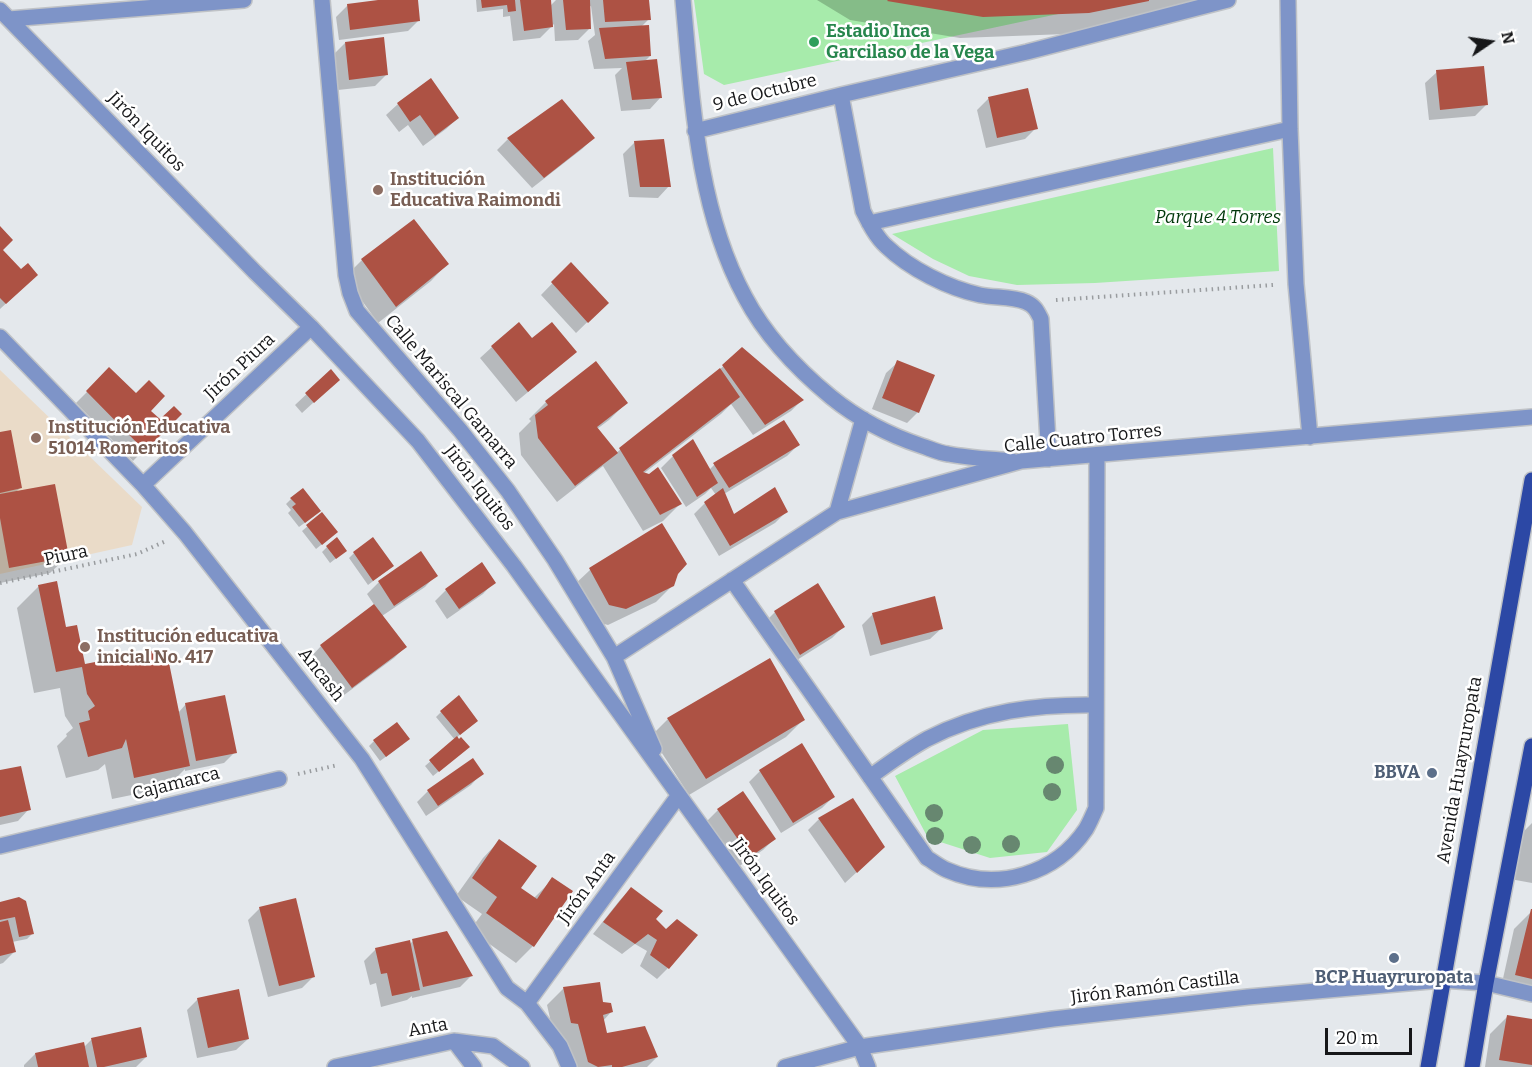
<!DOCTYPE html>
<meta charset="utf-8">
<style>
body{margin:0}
#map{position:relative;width:1532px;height:1067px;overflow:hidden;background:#e4e8ec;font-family:Bitter,serif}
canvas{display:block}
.north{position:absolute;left:1460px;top:12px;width:60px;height:60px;-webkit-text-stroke:4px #fff;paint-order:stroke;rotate:77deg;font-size:16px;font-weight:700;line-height:24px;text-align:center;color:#161719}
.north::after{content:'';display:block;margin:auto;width:21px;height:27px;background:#161719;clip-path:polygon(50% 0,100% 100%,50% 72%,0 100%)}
.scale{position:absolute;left:1325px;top:1028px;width:87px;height:27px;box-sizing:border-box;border:3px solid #161719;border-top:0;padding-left:8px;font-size:18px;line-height:21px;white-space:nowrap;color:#161719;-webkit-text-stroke:4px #fff;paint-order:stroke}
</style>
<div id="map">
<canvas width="1532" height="1067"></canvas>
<div class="north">N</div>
<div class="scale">20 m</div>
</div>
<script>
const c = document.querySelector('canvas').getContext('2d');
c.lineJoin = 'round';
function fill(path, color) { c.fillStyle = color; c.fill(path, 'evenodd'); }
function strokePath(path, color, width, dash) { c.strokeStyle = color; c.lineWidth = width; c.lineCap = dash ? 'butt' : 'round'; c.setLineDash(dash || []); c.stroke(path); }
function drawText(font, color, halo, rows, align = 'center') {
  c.font = font + ' Bitter,serif'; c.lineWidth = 5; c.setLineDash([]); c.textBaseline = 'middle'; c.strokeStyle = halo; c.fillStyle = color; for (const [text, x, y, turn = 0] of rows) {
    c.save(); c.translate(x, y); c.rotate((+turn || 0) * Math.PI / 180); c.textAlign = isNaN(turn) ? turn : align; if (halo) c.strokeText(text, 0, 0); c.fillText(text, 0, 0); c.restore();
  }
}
fill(new Path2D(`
 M0 370 142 507 132 545 0 574Z`), '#eadbc8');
fill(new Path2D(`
 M694 0H1124L724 85 704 74Z
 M1273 148 1279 271 1095 283 1017 285 969 276 933 259 892 234Z
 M1068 724 1077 810 1047 852 990 858 928 838 895 776 983 730Z`), '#a7ebab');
fill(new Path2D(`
 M390 0H417L419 20 408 31 339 40 336 17 348 5Z
 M476 0H550V6L556 0H648L649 19 641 27 650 56 644 62 661 97 650 109 621 111 615 75 622 68 594 69 588 41 595 35 591 6 589 7 590 28 578 40 555 41 554 24 540 38 513 41 510 16 503 17V9L477 12Z
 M817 0H1222L1066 34 960 38 850 20Z
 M345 43 386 75 375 86 338 90 334 54Z
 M1437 72 1486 105 1475 116 1429 120 1425 83Z
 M430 80 458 118 446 129 423 146 408 125 399 132 386 115 398 104Z
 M1027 90 1036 128 1025 139 986 148 977 110 988 99Z
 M593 138 582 149 532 188 497 150 508 139Z
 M635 142 669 186 658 198 629 197 623 154Z
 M0 228 1 250 25 286 0 309Z
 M362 260 447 264 431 281 378 323 345 277Z
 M571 264 607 303 576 333 541 295Z
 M519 325 531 340 563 363 516 402 480 358 492 347Z
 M742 349 802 400 791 411 753 435 731 404 721 414 643 474 680 504 663 521 643 531 603 466 557 502 521 455 519 433 531 421 529 419 546 402 626 403 609 420 597 429 616 453 718 371Z
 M898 362 918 412 907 423 872 409 886 373Z
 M110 369 160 422 179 414 133 461 76 403Z
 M330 372 326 391 302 413 295 405Z
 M783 422 798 445 787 456 724 494 733 516 786 512 775 523 719 556 694 514 705 503 716 495 711 488 705 494 686 507 661 468 673 456 692 441 709 470 714 465Z
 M0 434 20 488 16 492 67 557 50 573 0 583Z
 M291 499 314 516 299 527 288 513 291 510 286 504Z
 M322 514 331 537 316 549 302 531Z
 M327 547 339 556 330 563 322 552Z
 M354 553 393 566 368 585 349 558Z
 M421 553 436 575 425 587 382 616 405 647 394 658 340 698 310 658 321 646 375 606 367 594 379 582Z
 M590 570 676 574 673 585 656 602 608 625 592 621 573 586Z
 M494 582 483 594 447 619 435 601 446 590Z
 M39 586 65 629 84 666 178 713 186 704 235 752 224 763 185 771V769L166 788 112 799 105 764 98 770 66 778 57 746 67 736 66 734 73 728 65 716 60 688 34 693 17 608Z
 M775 612 843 627 832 638 789 665 764 623Z
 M873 614 942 628 930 639 870 656 862 625Z
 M441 712 471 726 456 738 462 752 433 776 425 766 455 740 436 717Z
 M668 719 803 720 786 737 689 795 651 736Z
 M374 741 403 744 380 761 369 746Z
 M760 771 833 797 822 808 781 833 749 782Z
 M0 772 29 809 18 821 0 825Z
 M482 773 471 785 426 816 417 802 428 791Z
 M718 810 774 839 763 850 738 867 707 821Z
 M819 819 872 858 845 883 808 830Z
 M1532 823V883L1510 879 1518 837Z
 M499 841 519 889 533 899 553 879 533 946 516 963 470 930 482 914 456 896 483 858Z
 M631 889 654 919 668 968 657 979 640 966 647 951 635 944 622 954 593 934 620 900Z
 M19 899 32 934 27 939 12 942 14 952 3 963 0 964V903Z
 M260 908 313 977 302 988 268 997 248 920Z
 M1531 912H1532V1000L1500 992 1514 929Z
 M413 941 471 976 460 987 412 998V996L407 1000 381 1007 376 983 370 985 364 961 376 949 409 945Z
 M564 988 611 1012 603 1021 606 1034 657 1057 647 1067H568L555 1040 547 1005Z
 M198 999 248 1039 236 1050 197 1058 187 1010Z
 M1507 1017 1532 1021V1067H1485L1490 1034Z
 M140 1029 146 1057 136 1067H24V1065L35 1054 84 1047 91 1040Z`), '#0003');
fill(new Path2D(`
 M378 0H418L420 21 350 30 347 4Z
 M481 0H515L516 11 508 12 507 5 482 8Z
 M520 0H551L553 27 524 31Z
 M563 0H590L591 29 566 30Z
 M603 0H649L651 20 605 22Z
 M888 0H1149V1L1089 13 983 17 887 1Z
 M649 25 651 56 605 59 599 28Z
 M384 37 388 75 349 80 345 42Z
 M657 59 662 98 632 100 626 62Z
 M1484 66 1488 105 1440 110 1436 70Z
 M431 78 459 118 435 136 420 115 410 122 397 103Z
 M1028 88 1038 129 997 138 988 97Z
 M562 99 595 138 544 178 507 138Z
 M664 139 671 187H640L634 141Z
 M414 219 449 264 396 307 361 259Z
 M0 226 13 240 3 250 21 269 28 263 38 275 6 304 0 298Z
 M571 262 609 303 588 323 551 282Z
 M519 322 532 338 552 322 577 352 528 392 491 346Z
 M742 347 804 400 765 425 722 365Z
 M897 360 935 375 919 413 882 398Z
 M596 361 628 403 597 427 618 453 575 486 538 438 535 415 548 405 545 401Z
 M109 367 136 393 149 380 165 396 151 411 160 419 174 406 182 414 145 451 86 391Z
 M720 368 740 397 643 472 649 474 658 467 682 504 660 515 619 448Z
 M331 369 340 380 314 403 305 393Z
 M784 420 800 445 729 488 713 463Z
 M11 430 22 488 0 493V432Z
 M693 439 718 483 697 497 672 455Z
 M55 484 69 557 9 568 0 518V494Z
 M775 487 788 512 730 546 704 502 723 488 734 514Z
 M303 488 321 511 305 523 292 507 296 504 290 498Z
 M322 512 338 532 322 545 306 525Z
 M662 523 687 564 678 574 674 586 626 609 609 605 589 568Z
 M337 537 347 551 336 559 326 546Z
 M373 537 394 566 373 581 353 552Z
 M421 551 438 576 394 606 378 581Z
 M482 562 496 583 459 609 445 589Z
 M57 581 66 627 77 625 85 664 166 648 190 766 134 778 126 739 122 748 88 757 79 723 90 720 88 711 95 706 87 694 82 667 56 672 38 585Z
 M818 583 845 627 800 655 774 611Z
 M935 596 943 629 881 645 872 613Z
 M374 604 407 647 352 688 320 645Z
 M770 658 805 720 706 779 667 718Z
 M225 695 237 753 196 761 185 703Z
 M459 695 478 721 460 735 440 711Z
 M397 722 410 739 386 757 373 740Z
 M457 736 459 739 461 737 470 747 439 772 429 760Z
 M802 743 835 797 793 823 759 770Z
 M473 758 484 774 438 806 427 790Z
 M21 766 31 810 0 817V770Z
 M743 791 776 839 750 857 717 809Z
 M853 798 885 847 857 873 818 818Z
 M499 839 537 866 521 888 537 899 552 877 573 891 534 947 486 913 497 897 472 878Z
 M631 887 663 911 656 919 666 929 677 919 698 935 669 969 650 955 657 940 648 934 635 944 603 922Z
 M19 897 26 901 34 934 19 937 15 917 0 920V902Z
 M296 898 315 977 279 986 259 907Z
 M1531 909H1532V979L1515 975Z
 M8 920 16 952 0 956V922Z
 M447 931 473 976 423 987 412 939Z
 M410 940 420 990 392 996 387 973 381 974 375 948Z
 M600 982 603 1002 611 1003 613 1012 603 1015 607 1033 645 1026 658 1057 622 1067H612V1065L598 1067 588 1062 578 1024 571 1023 563 987Z
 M239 989 249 1039 208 1048 197 998Z
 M1507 1015 1532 1019V1065L1499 1060Z
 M141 1027 147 1057 104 1067H97L91 1038Z
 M84 1042 89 1067H38L35 1053Z`), '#ad5244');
const minor = new Path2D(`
 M322 0 346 275 350 293 357 311 460 430 508 491 555 560 614 657 654 749
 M683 0C692 98 697 209 745 297 765 335 797 369 831 397 858 419 889 435 922 446 931 449 940 453 948 454 969 458 991 459 1012 461
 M1288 0 1290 129 1296 284 1310 437
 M0 10 255 272 311 327 418 441 514 566 860 1047 868 1067
 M9 19 244 0
 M841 95 863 211C869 223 876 237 886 246 910 269 948 288 980 295 995 298 1013 296 1026 302 1035 306 1037 311 1041 319L1049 459
 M695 131 841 95 1027 52 1228 0
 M869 223 1290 129
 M0 337 143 485 185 533 362 759 507 988 527 1003 560 1046 569 1067
 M143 485 311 327
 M837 512 863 419
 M732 580 927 858C934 862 940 867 947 870 997 892 1056 874 1086 829 1090 822 1093 815 1096 808L1097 455
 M614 657 837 512 1021 461 1532 417
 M870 777C889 763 907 750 927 739 981 711 1037 704 1096 705
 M0 846 279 779
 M527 1003 679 795
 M454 1041 474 1067
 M335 1067 454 1041 493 1046 522 1067
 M785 1067 860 1047 1053 1019 1248 997 1442 980 1486 983 1532 994`);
const major = new Path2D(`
 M1428 1067 1532 480
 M1472 1067 1486 983 1532 746`);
strokePath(minor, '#bfc2c6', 18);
strokePath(major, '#bfc2c6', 18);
strokePath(new Path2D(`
 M1056 300 1273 285
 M0 583 137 554 166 541
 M298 774 338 765`), '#999c9f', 4, [1.5, 4.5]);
strokePath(minor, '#7e94c8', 15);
strokePath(major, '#2c48a5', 15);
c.fillStyle = '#678770';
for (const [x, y] of [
 [1055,765],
 [1052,792],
 [934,813],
 [935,836],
 [1011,844],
 [972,845]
]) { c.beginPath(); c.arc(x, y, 9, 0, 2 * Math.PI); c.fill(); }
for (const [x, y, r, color] of [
 [814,42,6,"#2e9e5b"],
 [378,190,6,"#8d6e63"],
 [36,438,6,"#8d6e63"],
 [85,647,6,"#8d6e63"],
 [1432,773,6,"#5c6f8a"],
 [1394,958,6,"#5c6f8a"]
]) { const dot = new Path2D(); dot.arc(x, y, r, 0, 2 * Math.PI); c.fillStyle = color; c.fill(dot); strokePath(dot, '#fff', 2); }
drawText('bold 18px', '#27864d', '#fff', [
 ["Estadio Inca",826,32],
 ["Garcilaso de la Vega",826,53]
], 'left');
drawText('18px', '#161719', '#fff', [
 ["9 de Octubre",765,93,-14],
 ["Jirón Iquitos",146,132,46],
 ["Jirón Piura",240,367,-43],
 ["Calle Mariscal Gamarra",451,392,50],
 ["Calle Cuatro Torres",1083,439,-6],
 ["Jirón Iquitos",479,488,52],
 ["Piura",66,556,-12],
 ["Ancash",321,675,52],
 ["Avenida Huayruropata",1460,770,-80],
 ["Cajamarca",176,784,-14],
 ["Jirón Iquitos",765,882,54],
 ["Jirón Anta",587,888,-54],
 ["Jirón Ramón Castilla",1155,988,-7],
 ["Anta",428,1028,-10]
]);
drawText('bold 18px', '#785e54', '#fff', [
 ["Institución",390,180],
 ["Educativa Raimondi",390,201],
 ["Institución Educativa",48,428],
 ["51014 Romeritos",48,449],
 ["Institución educativa",97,637],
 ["inicial No. 417",97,658]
], 'left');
drawText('italic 18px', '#00380b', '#fff', [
 ["Parque 4 Torres",1218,218]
]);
drawText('bold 18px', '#4e5e75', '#fff', [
 ["BBVA",1420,773],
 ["BCP Huayruropata",1394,978,"center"]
], 'right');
</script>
